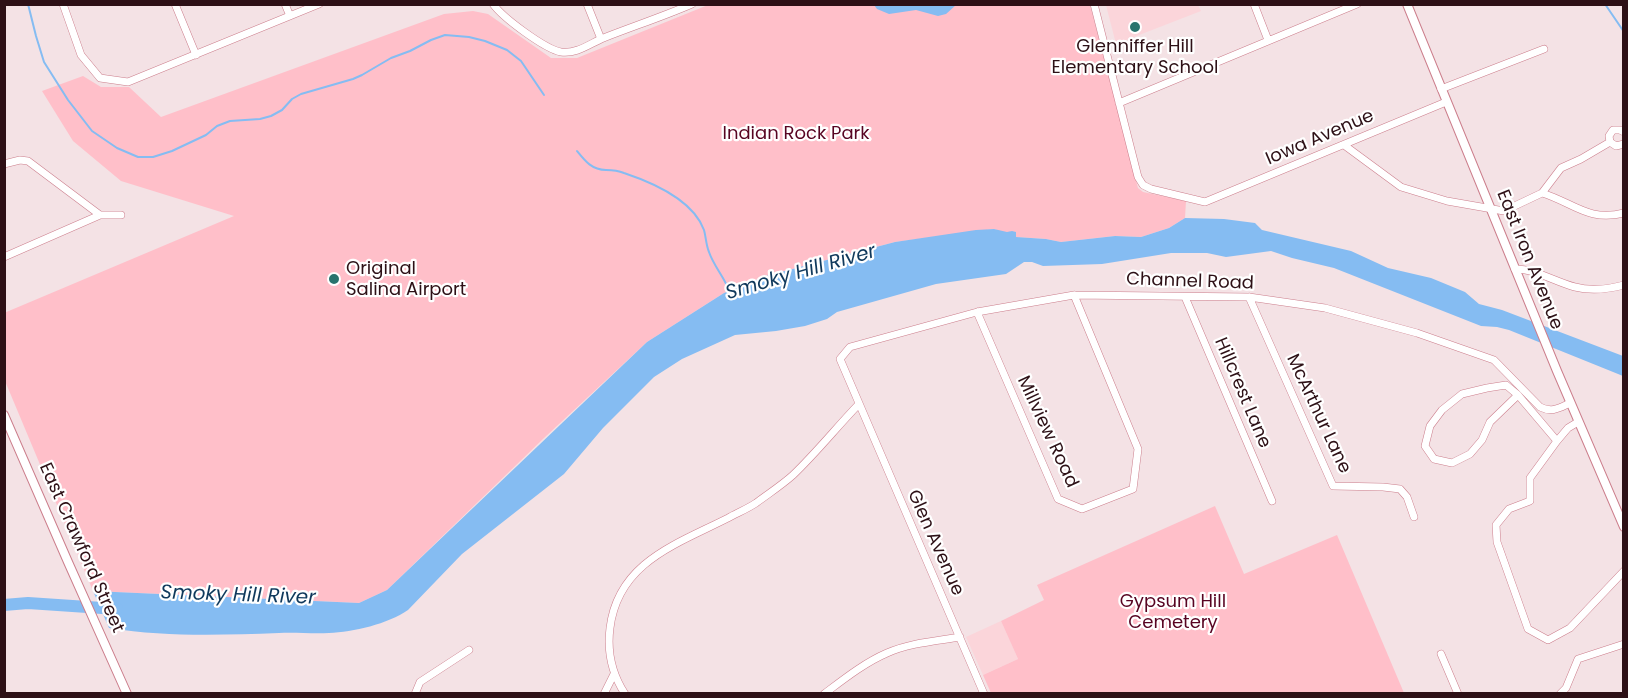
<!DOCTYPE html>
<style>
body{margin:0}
#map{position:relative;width:1628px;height:698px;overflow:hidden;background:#f4e2e5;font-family:Poppins,sans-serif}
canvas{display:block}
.frame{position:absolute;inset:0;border:6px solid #2d1016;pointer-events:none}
</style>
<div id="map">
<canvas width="1628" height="698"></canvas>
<div class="frame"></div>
</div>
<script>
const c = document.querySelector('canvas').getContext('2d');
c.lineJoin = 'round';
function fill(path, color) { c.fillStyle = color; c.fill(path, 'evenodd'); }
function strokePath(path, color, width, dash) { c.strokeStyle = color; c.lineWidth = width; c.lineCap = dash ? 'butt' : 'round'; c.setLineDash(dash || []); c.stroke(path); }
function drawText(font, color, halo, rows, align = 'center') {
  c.font = font + ' Poppins,sans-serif'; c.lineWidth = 4.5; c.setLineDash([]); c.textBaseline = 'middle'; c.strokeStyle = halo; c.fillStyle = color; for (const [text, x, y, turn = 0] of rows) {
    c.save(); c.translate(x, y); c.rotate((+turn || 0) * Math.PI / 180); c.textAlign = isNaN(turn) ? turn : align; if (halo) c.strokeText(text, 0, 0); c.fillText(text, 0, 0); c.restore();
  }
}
fill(new Path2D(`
 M1106 5H1198L1201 11 1116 44Z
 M1001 621 1018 659 983 675 966 637Z`), '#fbd5da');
fill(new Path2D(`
 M708 5H1090L1138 188 1143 192 1186 201 1185 218 1169 228 1141 237 1115 236 1061 242 1046 239 1015 237 994 229 895 242 766 276 724 293 647 342 544 438 387 590 359 603 93 591 5 381 4 313 234 216 121 181 73 141 42 91 83 76 101 87H129L161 117 444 14 473 11 488 14 551 58H577Z
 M1215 506 1244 574 1337 535 1404 693H991L983 675 1018 659 1001 621 1044 600 1037 585Z`), '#ffbfc9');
fill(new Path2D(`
 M874 5H873H956L946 14 938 16 916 10 889 14 877 9Z
 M1185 218 1224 219 1255 223 1262 230 1351 251 1388 268 1431 278 1465 292 1479 304 1502 310 1623 356V376L1509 330 1497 327 1481 326 1334 268 1292 258 1271 251 1226 257 1207 253H1171L1102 264 1043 266 1032 262H1024L1006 274 936 284 837 312 827 319 805 326 776 331 735 335 682 359 654 377 603 428 564 474 462 554 408 610C388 624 353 632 329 633 312 634 295 632 279 633 221 635 165 637 109 628L93 591 359 603 387 590 647 342 724 293 766 276 895 242 976 230 994 229 1007 232 1012 231 1016 232V237L1046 239 1061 242 1115 236 1141 237 1169 228Z`), '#85bcf2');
strokePath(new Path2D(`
 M28 4 36 36 44 62 68 100 92 131 117 148 138 157H153L172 151 206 135 217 126 230 121 260 119 271 116 282 110 292 99 301 94 353 79 362 75 391 58 410 51 431 40 445 35 469 37 485 41 507 50 521 61 544 95
 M1605 4 1624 32
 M577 151C585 161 592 170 606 170 613 170 617 170 624 173 651 182 693 200 704 230 706 237 706 245 709 252 714 267 726 279 730 293`), '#85bcf2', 2);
strokePath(new Path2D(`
 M4 605 28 603 117 609`), '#85bcf2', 12);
const minor = new Path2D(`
 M63 4 81 55 100 78 128 82 319 4
 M175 4 196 55
 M285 4 290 16
 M493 4C503 18 545 49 561 52 576 54 588 45 601 39 631 27 662 17 692 4
 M587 4 601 39
 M1094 4 1138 177 1143 185 1151 189 1205 202 1446 102
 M1254 4 1268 40
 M1441 89 1544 49
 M1119 103 1357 4
 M1610 142 1609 136 1613 130H1620L1624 132
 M1610 142 1616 146 1624 144
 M1344 145 1401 187 1447 201 1504 211 1542 193
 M4 164 20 160 28 161 100 215
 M1542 193 1561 168 1581 159 1610 142
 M1542 193C1574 203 1588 222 1624 213
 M4 257 100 215H121
 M1515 269C1536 269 1555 282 1575 287 1590 291 1609 289 1624 285
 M1185 297 1272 501
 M1249 297 1333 486 1383 487 1400 489 1407 497 1414 517
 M977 312 1058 499 1082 509 1133 489 1138 449 1074 295
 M1506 385 1518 395 1490 422 1482 440 1470 454 1452 463 1434 459 1425 446 1430 426 1442 410 1462 394 1487 388Z
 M1518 395 1557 441
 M1578 422 1568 428 1557 441 1530 478V501L1509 509 1496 525 1497 542 1528 629 1548 640 1570 628 1624 571
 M1441 654 1458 694
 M415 694 420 682 469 650
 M604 694 614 674
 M625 694C612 674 607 651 610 628 618 562 677 544 728 518 737 513 747 509 756 503 768 494 782 485 793 475 816 453 836 428 858 405
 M824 694C844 679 864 663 887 653 909 643 936 641 960 637
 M984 694 840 359 850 347 977 312 1074 295 1249 297 1325 308 1417 333 1494 360 1540 407C1552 413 1559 408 1570 403
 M1560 694 1566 688 1578 659 1624 644`);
const tertiary = new Path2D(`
 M1407 4 1557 371 1624 527
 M4 415 68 562 127 694`);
strokePath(minor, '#cc7e8c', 8);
strokePath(tertiary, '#cc7e8c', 10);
strokePath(minor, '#fff', 7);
strokePath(tertiary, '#fff', 8);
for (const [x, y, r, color] of [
 [1135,27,6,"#29736d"],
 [334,279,6,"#29736d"]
]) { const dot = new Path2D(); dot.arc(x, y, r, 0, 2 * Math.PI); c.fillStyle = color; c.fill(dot); strokePath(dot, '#fff', 2); }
drawText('18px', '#2d1016', '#fff', [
 ["Glenniffer Hill",1135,47],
 ["Elementary School",1135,68],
 ["Original",346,269,"left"],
 ["Salina Airport",346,290,"left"]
]);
drawText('18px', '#580422', '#fff', [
 ["Indian Rock Park",796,134],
 ["Gypsum Hill",1173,602],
 ["Cemetery",1173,623]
]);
drawText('18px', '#2d1016', '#fff', [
 ["Iowa Avenue",1320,138,-23],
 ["East Iron Avenue",1529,260,68],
 ["Channel Road",1190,282,2],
 ["Hillcrest Lane",1242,393,67],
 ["McArthur Lane",1318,414,65],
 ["Millview Road",1047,432,65],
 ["Glen Avenue",935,543,66],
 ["East Crawford Street",81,548,66]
]);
drawText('italic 20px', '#10395c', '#fff', [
 ["Smoky Hill River",801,273,-16],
 ["Smoky Hill River",238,596,2]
]);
</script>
